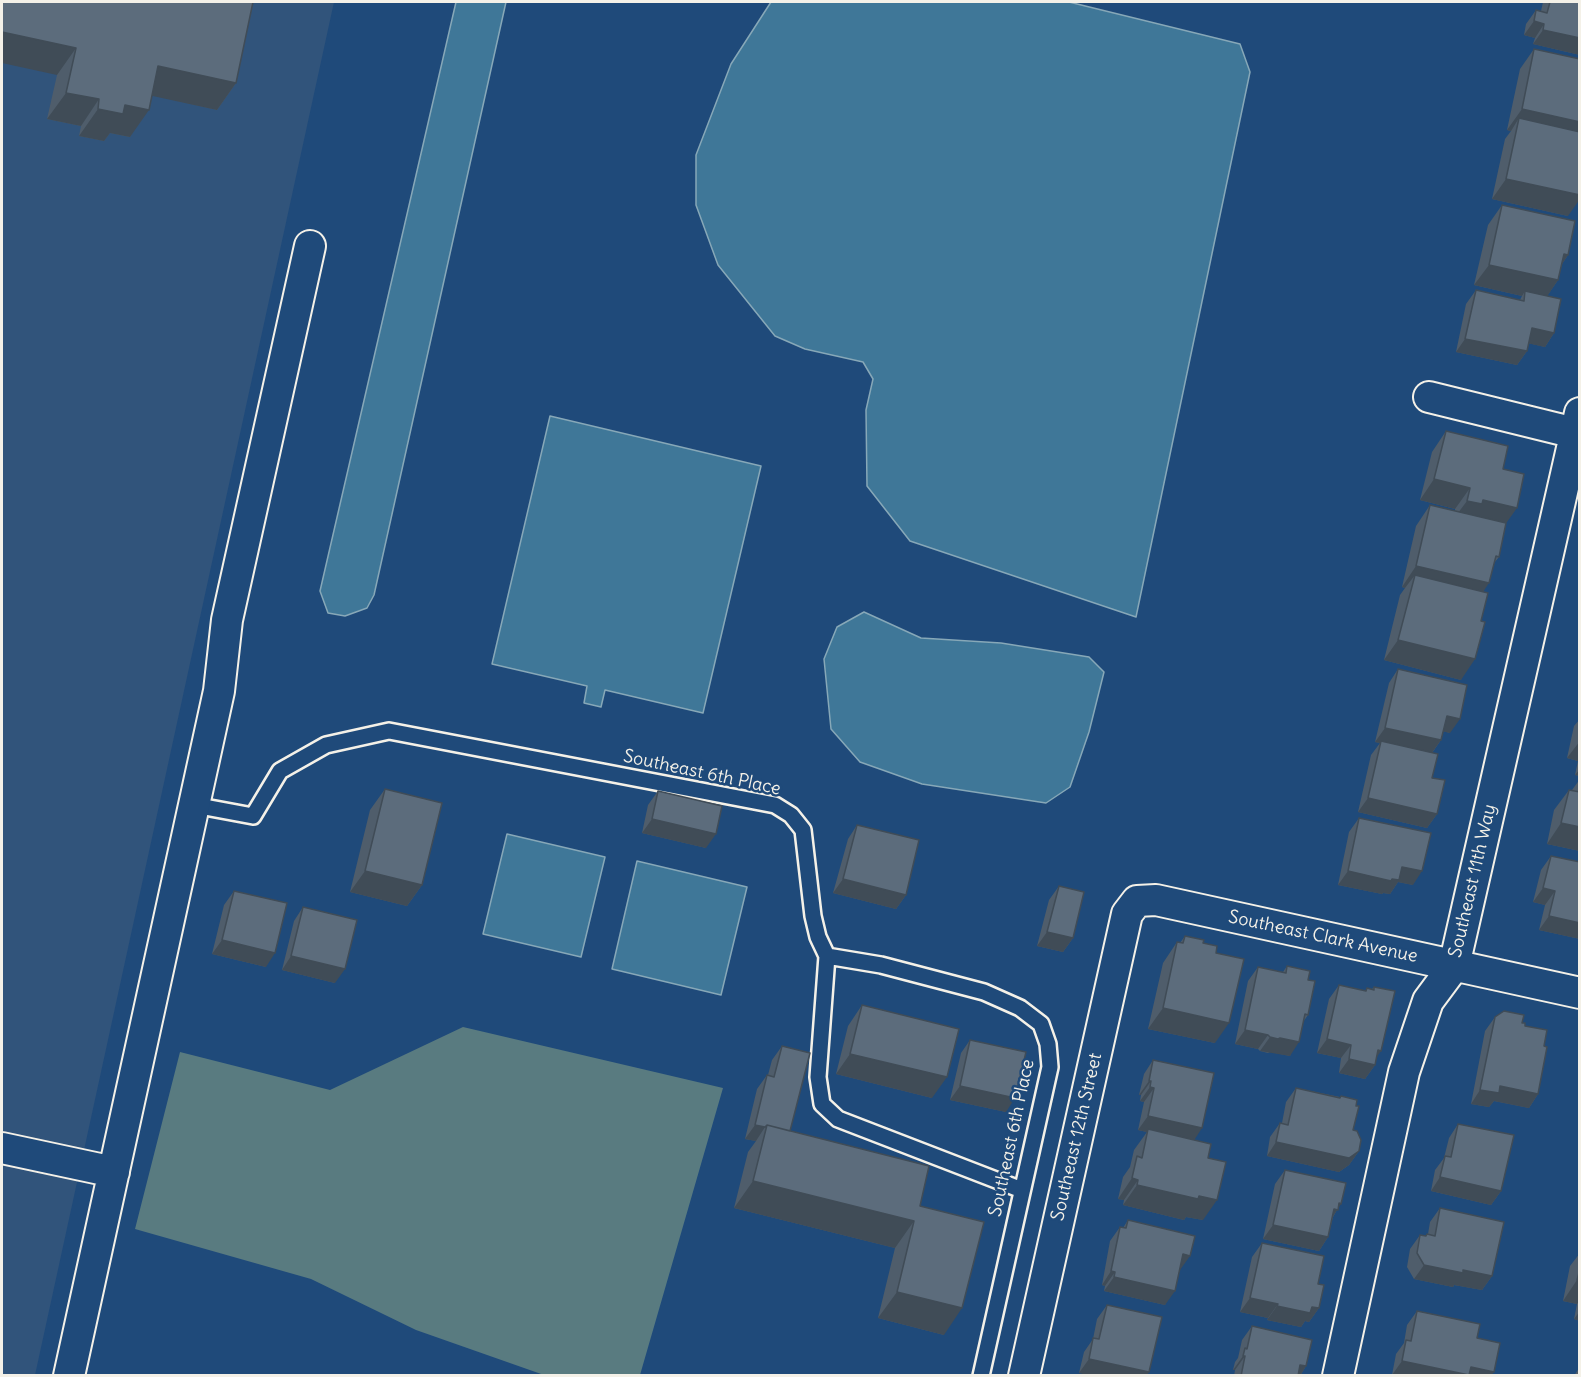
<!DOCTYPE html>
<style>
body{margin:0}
#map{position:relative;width:1581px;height:1377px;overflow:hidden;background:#1f4a7a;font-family:Delius,sans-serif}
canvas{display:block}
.frame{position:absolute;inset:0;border:3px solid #f4f1e8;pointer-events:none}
</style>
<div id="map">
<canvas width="1581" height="1377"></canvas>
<div class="frame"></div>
</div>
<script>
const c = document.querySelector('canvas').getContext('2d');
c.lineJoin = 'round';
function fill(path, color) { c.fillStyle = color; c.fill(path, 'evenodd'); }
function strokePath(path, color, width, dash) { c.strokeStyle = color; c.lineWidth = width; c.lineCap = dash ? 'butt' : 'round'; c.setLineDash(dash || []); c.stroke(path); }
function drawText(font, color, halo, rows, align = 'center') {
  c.font = font + ' Delius,sans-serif'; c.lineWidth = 5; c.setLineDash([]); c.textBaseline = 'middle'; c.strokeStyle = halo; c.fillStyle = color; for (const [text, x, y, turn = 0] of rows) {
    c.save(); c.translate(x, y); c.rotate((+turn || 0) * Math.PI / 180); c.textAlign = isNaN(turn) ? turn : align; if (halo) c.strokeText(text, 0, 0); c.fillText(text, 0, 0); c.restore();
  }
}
fill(new Path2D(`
 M2 2H334L35 1375 2 1376Z`), '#31547b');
fill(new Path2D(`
 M463 1027 723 1088 640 1375H544L416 1330 311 1279 135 1229 180 1052 330 1090Z`), '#597b80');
const water = new Path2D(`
 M456 2H506L374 595 367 608 345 616 328 613 320 591Z
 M771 2H1069L1240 44 1250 72 1136 617 910 541 867 486 866 410 873 379 863 362 805 349 775 336 718 265 696 205V155L731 64Z
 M550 416 761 466 703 713 605 690 601 707 584 703 587 686 492 664Z
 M864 612 921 638 1001 643 1089 657 1104 672 1089 732 1070 787 1046 803 922 784 860 762 831 729 824 659 837 627Z
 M507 834 605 857 581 957 483 934Z
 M637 861 747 887 721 995 612 969Z`);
fill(water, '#3f7798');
strokePath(water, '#87a8b8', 1.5);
const lane = new Path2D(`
 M194 805 253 816 280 771 326 745 389 731 775 805 791 815 803 830 813 916 818 937 827 956 881 965 984 992 1020 1008 1041 1024 1048 1044 1050 1067 981 1376
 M827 956 818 1077 822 1104 838 1119 1022 1190`);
const street = new Path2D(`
 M1429 397 1575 433
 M2 1148 114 1172
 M69 1376 219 691 227 620 310 246
 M1024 1376 1127 914 1137 901 1156 900 1580 993
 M1338 1376 1404 1072 1428 1001 1454 966 1580 413`);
strokePath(lane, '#f4f1e8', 20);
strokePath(street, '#f4f1e8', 34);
strokePath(lane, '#1f4a7a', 15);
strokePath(street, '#1f4a7a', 30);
fill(new Path2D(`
 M2 2 236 83 217 110 152 95 130 137 110 133 104 141 79 136 81 126 47 119 57 75Z
 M1543 2H1580V55L1533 44 1535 38 1524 35 1526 24 1536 10 1541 11Z
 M1534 49 1568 216 1492 199 1505 139 1511 131 1507 130 1520 69Z
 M1502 205 1568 255 1562 264 1558 280 1547 296 1554 333 1545 347 1528 343 1527 351 1517 365 1456 352 1466 304 1476 290 1520 300 1522 296 1474 285 1488 225Z
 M1446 431 1503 469 1506 523 1499 557 1494 563 1483 592 1461 680 1384 660 1400 595 1405 588 1402 587 1416 526 1430 505 1455 511V509L1420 500 1432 452Z
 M1398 669 1450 733 1443 731 1441 740 1432 753V778L1437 814 1427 828 1358 812 1371 755 1380 743 1375 742 1389 683Z
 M1580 719V776L1575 775 1578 761 1567 758 1574 726Z
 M1580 779V851L1547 844 1554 810 1569 790H1572Z
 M385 789 422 885 407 906 350 892 370 810Z
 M658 791 706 848 642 833 648 805Z
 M1359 818 1413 885 1398 882 1390 894 1383 893 1382 894 1338 885 1349 832Z
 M857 825 906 895 896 909 833 893 848 839Z
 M1551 856 1580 862V939L1539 930 1545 905 1533 902 1541 870Z
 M1059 886 1073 938 1063 952 1037 946 1049 900Z
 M234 891 266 967 212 954 224 905Z
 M303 907 335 983 282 970 294 921Z
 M1185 936 1203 943 1216 953 1215 1043 1148 1029 1163 963 1177 942 1180 943Z
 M1287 966 1308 980V1015L1303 1022 1290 1056 1270 1052 1268 1053 1260 1051 1258 1049 1235 1044 1248 981 1258 967 1283 972Z
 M1339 985 1365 991 1367 988 1372 989 1374 987 1376 1058 1375 1065 1365 1079 1339 1073 1341 1058 1317 1053 1329 999Z
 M862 1005 932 1098 836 1074 848 1026Z
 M1495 1017 1522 1023 1544 1046 1538 1094 1529 1108 1494 1101 1489 1107 1471 1104 1485 1031Z
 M970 1040 1006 1112 950 1100 961 1053Z
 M782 1046 790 1131 920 1206 944 1335 878 1318 895 1248 734 1208 748 1152 756 1141 745 1139 757 1089 767 1075H768L772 1060Z
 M1153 1060 1194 1140 1208 1158 1203 1220 1186 1217 1184 1220 1123 1205 1124 1200 1118 1199 1123 1177 1130 1167 1134 1150 1147 1132 1138 1130 1144 1102 1140 1101 1141 1095H1139L1144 1074Z
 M1296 1088 1340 1097 1341 1096 1356 1106 1353 1130 1359 1151 1349 1165 1339 1172 1267 1156 1270 1137 1280 1123H1282L1286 1102Z
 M1458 1124 1501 1191 1491 1205 1431 1191 1435 1170 1444 1158 1449 1138Z
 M1285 1170 1338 1208 1333 1217 1328 1237 1319 1251 1263 1239 1275 1184Z
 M1440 1208 1492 1276 1482 1290 1454 1285 1453 1287 1414 1279 1407 1267 1410 1249 1420 1235 1425 1236 1427 1234H1428L1430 1222Z
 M1128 1220 1180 1270 1165 1305 1104 1291 1105 1286 1102 1285 1110 1241 1120 1227 1123 1228Z
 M1262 1243 1318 1284 1319 1308 1309 1322 1305 1321 1301 1327 1267 1320 1268 1318 1240 1312 1252 1257Z
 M1580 1253V1321L1574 1319 1577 1304 1563 1301 1570 1266Z
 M1107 1305 1149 1372 1079 1373 1084 1352 1093 1339 1097 1319Z
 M1417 1311 1477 1338 1392 1375 1396 1354 1404 1343 1407 1325Z
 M1252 1326 1306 1366 1300 1376H1234L1235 1370H1233L1235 1362 1238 1358 1242 1340Z
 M1580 1366V1376H1574L1579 1368Z`), '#4f5d6b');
fill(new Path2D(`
 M1534 21 1544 24 1535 38 1524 35Z
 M1543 30 1580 38V55L1533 44Z
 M2 32 76 48 57 75 2 63Z
 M158 66 236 83 217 110 139 93Z
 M66 93 99 99 81 126 47 119Z
 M125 105 149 110 130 137 110 133 104 141 79 136 98 109Z
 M1522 109 1580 122V143L1519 118 1511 131 1507 130Z
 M1506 179 1580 195V199L1568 216 1492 199Z
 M1564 254 1568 255 1554 276Z
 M1489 265 1558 280 1544 301 1525 291 1522 296 1474 285Z
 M1532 328 1554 333 1545 347 1522 342Z
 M1465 339 1527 351 1517 365 1456 352Z
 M1434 479 1470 488 1455 509 1420 500Z
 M1483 500 1517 508 1502 529 1452 521 1467 501Z
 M1416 566 1489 583 1475 604 1415 575 1405 588 1402 587Z
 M1398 640 1475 659 1461 680 1384 660Z
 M1447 716 1460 719 1450 733 1437 730Z
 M1385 728 1441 740 1431 754 1381 741 1380 743 1375 742Z
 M1580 741V759L1578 761 1567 758Z
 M1580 769V776L1575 775Z
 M1368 798 1437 814 1427 828 1358 812Z
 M652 819 716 834 706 848 642 833Z
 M1561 823 1580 827V851L1547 844Z
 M1402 867 1422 871 1413 885 1398 882 1390 894 1383 893 1382 894 1338 885 1348 871Z
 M365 871 422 885 407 906 350 892Z
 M843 879 906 895 896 909 833 893Z
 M1543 888 1555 891 1545 905 1533 902Z
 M1549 916 1580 923V939L1539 930Z
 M1047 932 1073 938 1063 952 1037 946Z
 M222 940 275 953 266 967 212 954Z
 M291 956 345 969 335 983 282 970Z
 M1163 1008 1229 1023 1215 1043 1148 1029Z
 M1245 1030 1268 1035 1258 1049 1235 1044Z
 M1270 1037 1280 1038 1299 1042 1290 1056 1260 1051Z
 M1327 1039 1351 1045 1341 1058 1317 1053Z
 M1378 1050 1381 1051 1372 1064 1375 1065 1365 1079 1339 1073 1349 1059Z
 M850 1054 947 1077 932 1098 836 1074Z
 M1149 1081H1151L1141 1095H1139Z
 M960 1086 1015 1098 1006 1112 950 1100Z
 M1500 1086 1538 1094 1529 1108 1494 1101 1489 1107 1471 1104 1480 1090Z
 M1150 1087 1154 1088 1144 1102 1140 1101Z
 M1148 1116 1202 1128 1193 1142 1148 1129 1147 1132 1138 1130Z
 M755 1125 765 1127 756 1141 745 1139Z
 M1276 1142 1359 1151 1349 1165 1339 1172 1267 1156Z
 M1440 1177 1501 1191 1491 1205 1431 1191Z
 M1132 1178 1138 1180 1124 1200 1118 1199Z
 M753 1181 914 1221 895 1248 734 1208Z
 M1137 1185 1199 1196 1217 1200 1203 1220 1186 1217 1184 1220 1123 1205Z
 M1339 1203 1341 1204 1328 1224 1334 1209Z
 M1273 1225 1328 1237 1319 1251 1263 1239Z
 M1183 1254 1190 1256 1180 1270 1173 1268Z
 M1424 1265 1463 1270 1492 1276 1482 1290 1454 1285 1453 1287 1414 1279Z
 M1111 1271 1115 1272 1105 1286 1102 1285Z
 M1114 1277 1175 1291 1165 1305 1104 1291Z
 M1577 1280 1580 1281V1300L1577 1304 1563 1301Z
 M897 1292 962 1308 944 1335 878 1318Z
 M1250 1298 1278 1304 1268 1318 1240 1312Z
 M1277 1306 1312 1307 1319 1308 1309 1322 1305 1321 1301 1327 1267 1320Z
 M1580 1311V1321L1574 1319Z
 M1243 1356H1245L1235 1370H1233Z
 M1089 1359 1149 1372 1147 1376H1090L1079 1373Z
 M1402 1361 1471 1367 1494 1372 1491 1376H1396L1392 1375Z
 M1300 1365 1306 1366 1300 1376H1293Z`), '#404c57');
const building = new Path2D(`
 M2 2H253L236 83 158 66 149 110 125 105 123 114 98 109 99 99 66 93 76 48 2 32Z
 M1550 2H1580V38L1543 30 1544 24 1534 21 1536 10 1547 13Z
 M1534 49 1580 59V122L1522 109Z
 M1519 118 1580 132V195L1506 179Z
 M1502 205 1575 221 1568 255 1564 254 1558 280 1489 265Z
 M1476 290 1524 301 1525 291 1561 299 1554 333 1532 328 1527 351 1465 339Z
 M1446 431 1508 446 1503 469 1524 474 1517 508 1483 500 1482 504 1467 501 1470 488 1434 479Z
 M1430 505 1506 523 1499 557 1496 556 1489 583 1416 566Z
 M1415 575 1488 593 1481 621 1485 622 1475 659 1398 640Z
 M1398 669 1467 685 1460 719 1447 716 1441 740 1385 728Z
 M1381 741 1438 754 1432 778 1445 780 1437 814 1368 798Z
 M385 789 442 803 422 885 365 871Z
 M1569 790 1580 792V827L1561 823Z
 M658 791 722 806 716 834 652 819Z
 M1359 818 1431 833 1422 871 1402 867 1399 880 1392 879 1391 881 1348 871Z
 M857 825 919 840 906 895 843 879Z
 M1551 856 1580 862V923L1549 916 1555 891 1543 888Z
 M1059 886 1084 892 1073 938 1047 932Z
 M234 891 287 903 275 953 222 940Z
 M303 907 357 920 345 969 291 956Z
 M1185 936 1204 940 1203 943 1217 946 1216 953 1244 959 1229 1023 1163 1008 1177 942 1183 943Z
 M1287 966 1310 971 1308 980 1315 981 1308 1015 1305 1014 1299 1042 1280 1038 1278 1039 1270 1037 1268 1035 1245 1030 1258 967 1286 973Z
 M1339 985 1366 991 1367 988 1374 990V987L1395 991 1381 1051 1378 1050 1375 1065 1349 1059 1351 1045 1327 1039Z
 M862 1005 959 1029 947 1077 850 1054Z
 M1504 1011 1524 1015 1522 1023H1525V1026L1547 1030 1544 1046 1547 1047 1538 1094 1500 1086 1499 1093 1480 1090 1495 1017Z
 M970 1040 1026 1052 1015 1098 960 1086Z
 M782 1046 810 1053 790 1131 767 1125 765 1127 755 1125 767 1075 774 1077Z
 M1153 1060 1214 1073 1202 1128 1148 1116 1154 1088 1150 1087 1151 1081H1149Z
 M1296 1088 1340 1098 1341 1096 1357 1100 1356 1106H1359L1353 1130 1357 1131 1361 1140 1359 1151 1349 1158 1276 1142 1280 1123 1288 1125Z
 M1458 1124 1514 1135 1501 1191 1440 1177 1445 1156 1451 1157Z
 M767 1125 929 1166 920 1206 984 1222 962 1308 897 1292 914 1221 753 1181Z
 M1148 1129 1211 1144 1208 1158 1226 1162 1217 1200 1199 1196 1198 1199 1137 1185 1138 1180 1132 1178 1137 1156 1142 1158Z
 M1285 1170 1346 1183 1341 1204 1339 1203 1338 1210 1334 1209 1328 1237 1273 1225Z
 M1440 1208 1504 1222 1492 1276 1463 1270V1273L1424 1265 1417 1253 1420 1235 1426 1236 1427 1234 1435 1236Z
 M1128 1220 1195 1236 1190 1256 1183 1254 1175 1291 1114 1277 1115 1272 1111 1271 1120 1227 1126 1228Z
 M1262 1243 1324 1256 1318 1284 1324 1285 1319 1308 1312 1307 1310 1313 1277 1306 1278 1304 1250 1298Z
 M1580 1269V1281L1577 1280Z
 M1107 1305 1162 1317 1149 1372 1089 1359 1093 1338 1099 1339Z
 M1417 1311 1480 1324 1477 1338 1500 1343 1494 1372 1471 1367 1469 1375 1402 1361 1406 1340 1411 1341Z
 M1252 1326 1312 1340 1306 1366 1300 1365 1298 1376H1241L1245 1356H1243L1245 1348 1247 1349Z`);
fill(building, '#5c6c7c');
strokePath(building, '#404c57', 1.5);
drawText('18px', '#f4f1e8', '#1f4a7a', [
 ["Southeast 6th Place",702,773,12],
 ["Southeast 11th Way",1473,881,-77],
 ["Southeast Clark Avenue",1323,937,12],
 ["Southeast 12th Street",1077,1137,-77],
 ["Southeast 6th Place",1012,1138,-78]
]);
</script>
